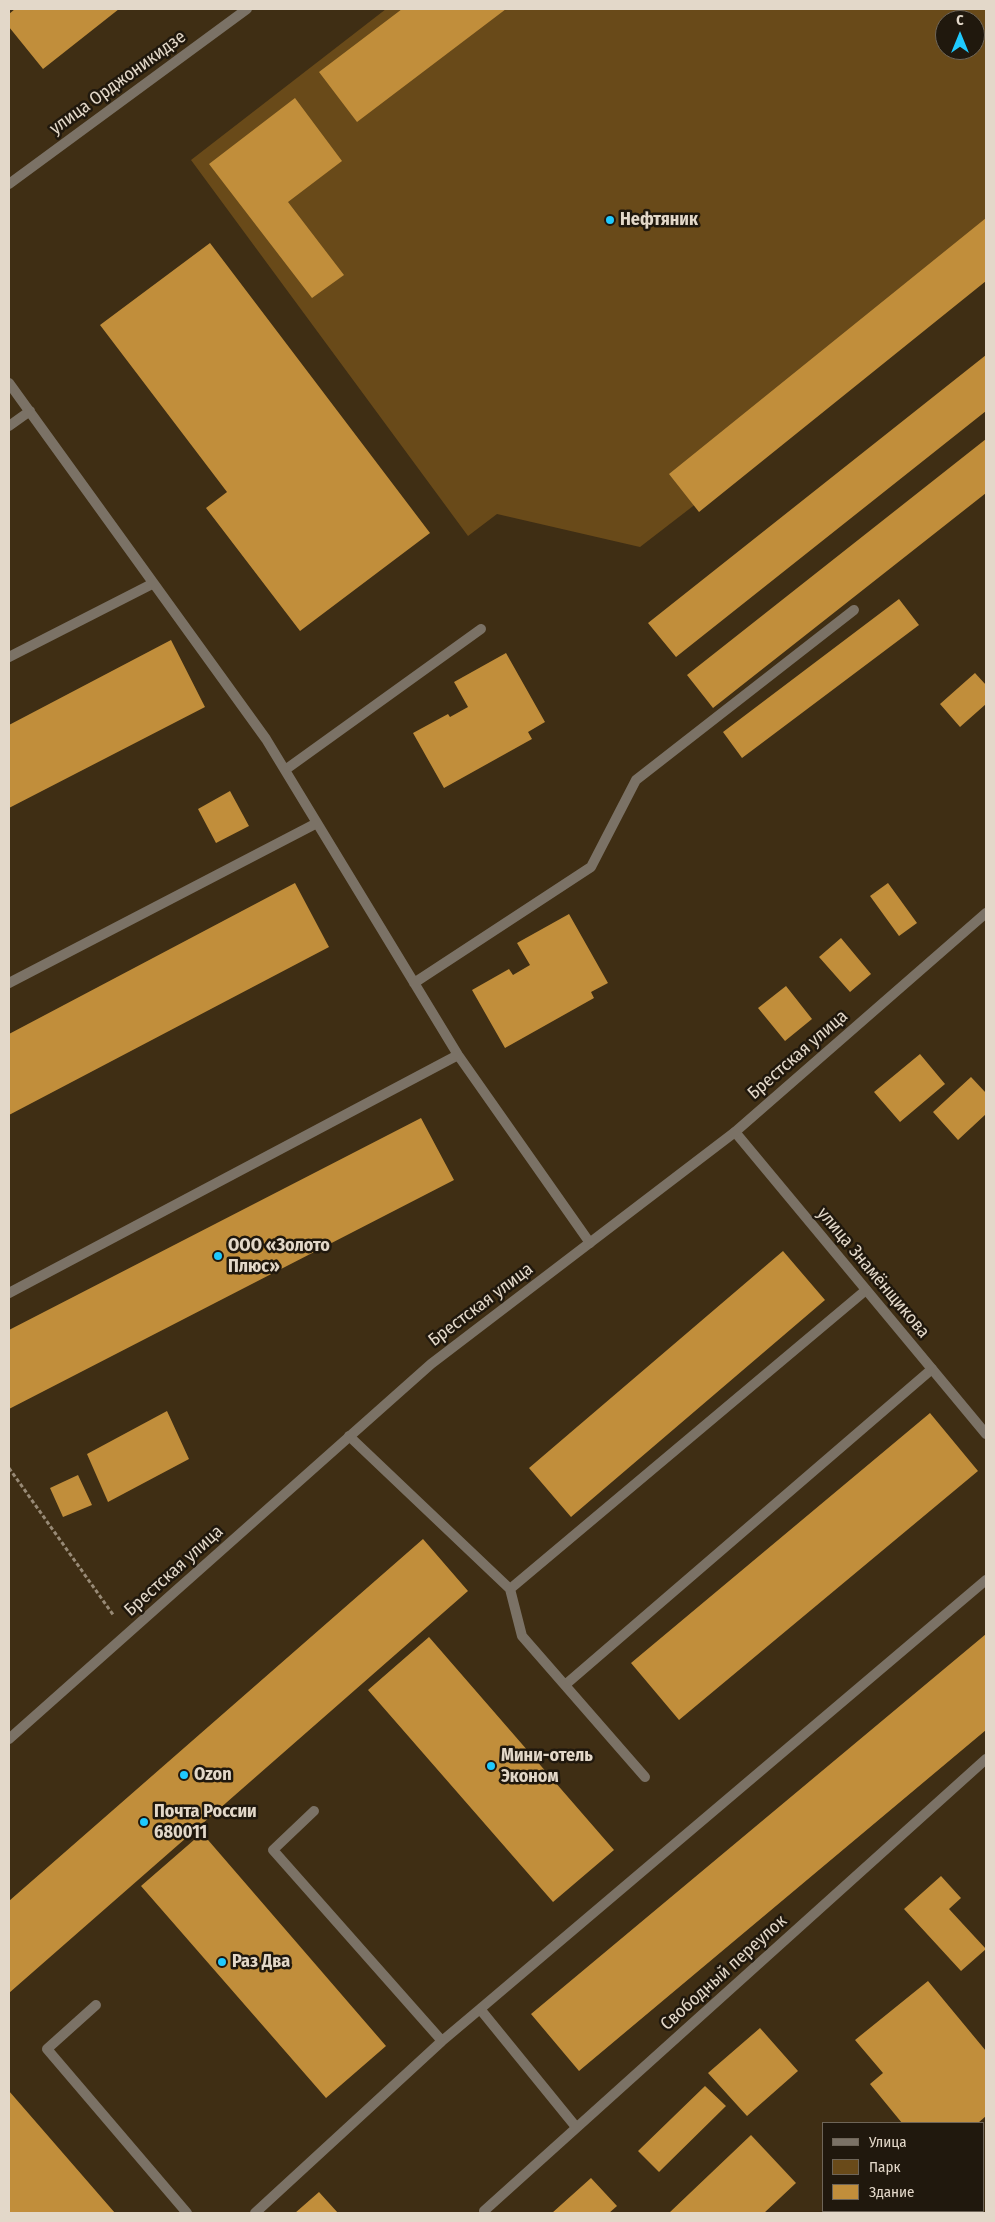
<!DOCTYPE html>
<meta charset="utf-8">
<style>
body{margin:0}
#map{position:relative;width:995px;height:2222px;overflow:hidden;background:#3f2e14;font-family:"Fira Sans Condensed",sans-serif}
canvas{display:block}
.frame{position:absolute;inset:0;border:10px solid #e3d8c9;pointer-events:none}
.legend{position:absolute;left:822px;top:2122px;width:162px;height:90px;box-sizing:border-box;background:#20180d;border:1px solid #6e6558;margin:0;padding:6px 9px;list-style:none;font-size:15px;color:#e3d8c9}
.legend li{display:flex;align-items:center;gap:10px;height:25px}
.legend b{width:25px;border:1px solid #6e6558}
.north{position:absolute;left:935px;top:10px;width:50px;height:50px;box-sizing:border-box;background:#20180d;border:1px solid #6e6558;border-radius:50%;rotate:0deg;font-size:14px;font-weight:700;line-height:20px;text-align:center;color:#e3d8c9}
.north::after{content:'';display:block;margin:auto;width:18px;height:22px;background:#1fc9fd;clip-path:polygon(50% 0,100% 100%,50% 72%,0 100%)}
</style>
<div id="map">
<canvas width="995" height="2222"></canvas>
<div class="frame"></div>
<ul class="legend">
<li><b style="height:6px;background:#7b7266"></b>Улица</li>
<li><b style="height:14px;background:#694a19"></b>Парк</li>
<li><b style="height:14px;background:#c18e3b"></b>Здание</li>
</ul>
<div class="north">С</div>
</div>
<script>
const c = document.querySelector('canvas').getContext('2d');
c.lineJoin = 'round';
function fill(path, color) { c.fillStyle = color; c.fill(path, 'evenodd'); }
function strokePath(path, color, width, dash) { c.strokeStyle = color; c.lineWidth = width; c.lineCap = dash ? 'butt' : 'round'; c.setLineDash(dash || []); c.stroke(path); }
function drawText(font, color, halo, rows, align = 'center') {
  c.font = font + ' "Fira Sans Condensed",sans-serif'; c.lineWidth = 5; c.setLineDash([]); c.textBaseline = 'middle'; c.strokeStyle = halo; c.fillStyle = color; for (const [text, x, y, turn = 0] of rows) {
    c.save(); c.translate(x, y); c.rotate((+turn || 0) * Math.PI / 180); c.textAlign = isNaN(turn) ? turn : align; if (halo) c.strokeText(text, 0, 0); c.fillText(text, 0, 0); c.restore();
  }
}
fill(new Path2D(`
 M386 9H986V280L640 547 497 514 468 536 191 160ZM945 20H975V50H945Z`), '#694a19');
fill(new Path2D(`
 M15 9H119L43 69 9 27V14Z
 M402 9H506L357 122 319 72Z
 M295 98 342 161 288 202 344 275 312 298 209 164Z
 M986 218V281L699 512 669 474Z
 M210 243 430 533 300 631 206 508 227 492 100 325Z
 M986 355V411L676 657 648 623Z
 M986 439V493L713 708 687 675Z
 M899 599 919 625 742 758 723 732Z
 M171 640 205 707 9 808V725Z
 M506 653 545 722 528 732 532 739 444 788 413 733 448 714 450 717 468 707 454 682Z
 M975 673 986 685V704L960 727 940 704Z
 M230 791 249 826 216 843 198 809Z
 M295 883 329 947 9 1115V1034Z
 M888 883 917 923 899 936 870 896Z
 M569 914 608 983 591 992 594 998 505 1048 472 990 509 969 513 975 530 965 517 943Z
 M841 938 871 974 850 992 819 957Z
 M786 986 812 1019 785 1041 758 1008Z
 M920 1054 945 1084 900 1122 874 1092Z
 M971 1077 986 1093V1114L958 1140 933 1112Z
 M421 1118 454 1180 9 1409V1330Z
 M783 1251 825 1300 571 1517 529 1468Z
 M167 1411 189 1459 108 1502 87 1454Z
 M930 1413 978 1471 679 1720 631 1663Z
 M78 1475 92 1505 63 1517 50 1488Z
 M423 1539 468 1591 9 1993V1901Z
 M986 1634V1730L579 2071 531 2014Z
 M429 1637 614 1850 553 1902 368 1690Z
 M202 1833 386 2046 326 2098 141 1886Z
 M941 1876 961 1898 949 1909 986 1949 961 1971 904 1909Z
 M928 1981 986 2051V2116L978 2123H902L870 2084 883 2073 855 2040Z
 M760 2028 798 2071 747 2116 708 2073Z
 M705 2086 726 2106 659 2172 638 2151Z
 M9 2091 115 2213H9Z
 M751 2135 796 2183 764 2213H669Z
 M591 2178 617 2206 609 2213H552Z
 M319 2192 338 2213H295Z`), '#c18e3b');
strokePath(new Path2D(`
 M9 1468 114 1616`), '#988a76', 3, [4, 2.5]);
strokePath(new Path2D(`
 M9 383 266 739 458 1055 590 1243
 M9 426 30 411
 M9 657 152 584
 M285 770 481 629
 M9 983 317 823
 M414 983 591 867 636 780 854 610
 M9 1293 458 1055
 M349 1436 510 1589 522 1636 645 1777
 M510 1589 866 1290
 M565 1685 932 1369
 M314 1811 273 1850 442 2041
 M96 2005 47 2049 187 2213
 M480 2009 986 1580
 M255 2213 442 2041 480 2009 576 2127`), '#7b7266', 10);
strokePath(new Path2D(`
 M735 1132 986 1434
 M484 2211 986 1759`), '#7b7266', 10);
strokePath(new Path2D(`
 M9 184 247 9
 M9 1739 431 1364 735 1132 986 913`), '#7b7266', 10);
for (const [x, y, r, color] of [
 [610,220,5,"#1fc9fd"],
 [218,1256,5,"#1fc9fd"],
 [491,1766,5,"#1fc9fd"],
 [184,1775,5,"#1fc9fd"],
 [144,1822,5,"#1fc9fd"],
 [222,1962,5,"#1fc9fd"]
]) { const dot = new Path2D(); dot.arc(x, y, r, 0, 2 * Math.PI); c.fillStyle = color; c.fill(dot); strokePath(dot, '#20180d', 2); }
drawText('18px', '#e3d8c9', '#20180d', [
 ["улица Орджоникидзе",118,83,-36],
 ["Брестская улица",798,1055,-41],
 ["улица Знамёнщикова",873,1273,50],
 ["Брестская улица",481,1305,-37],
 ["Брестская улица",174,1571,-42],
 ["Свободный переулок",724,1973,-42]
]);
drawText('bold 18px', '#e3d8c9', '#20180d', [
 ["Нефтяник",620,220],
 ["ООО «Золото",228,1246],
 ["Плюс»",228,1267],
 ["Мини-отель",501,1756],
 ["Эконом",501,1777],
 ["Ozon",194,1775],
 ["Почта России",154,1812],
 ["680011",154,1833],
 ["Раз Два",232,1962]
], 'left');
</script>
